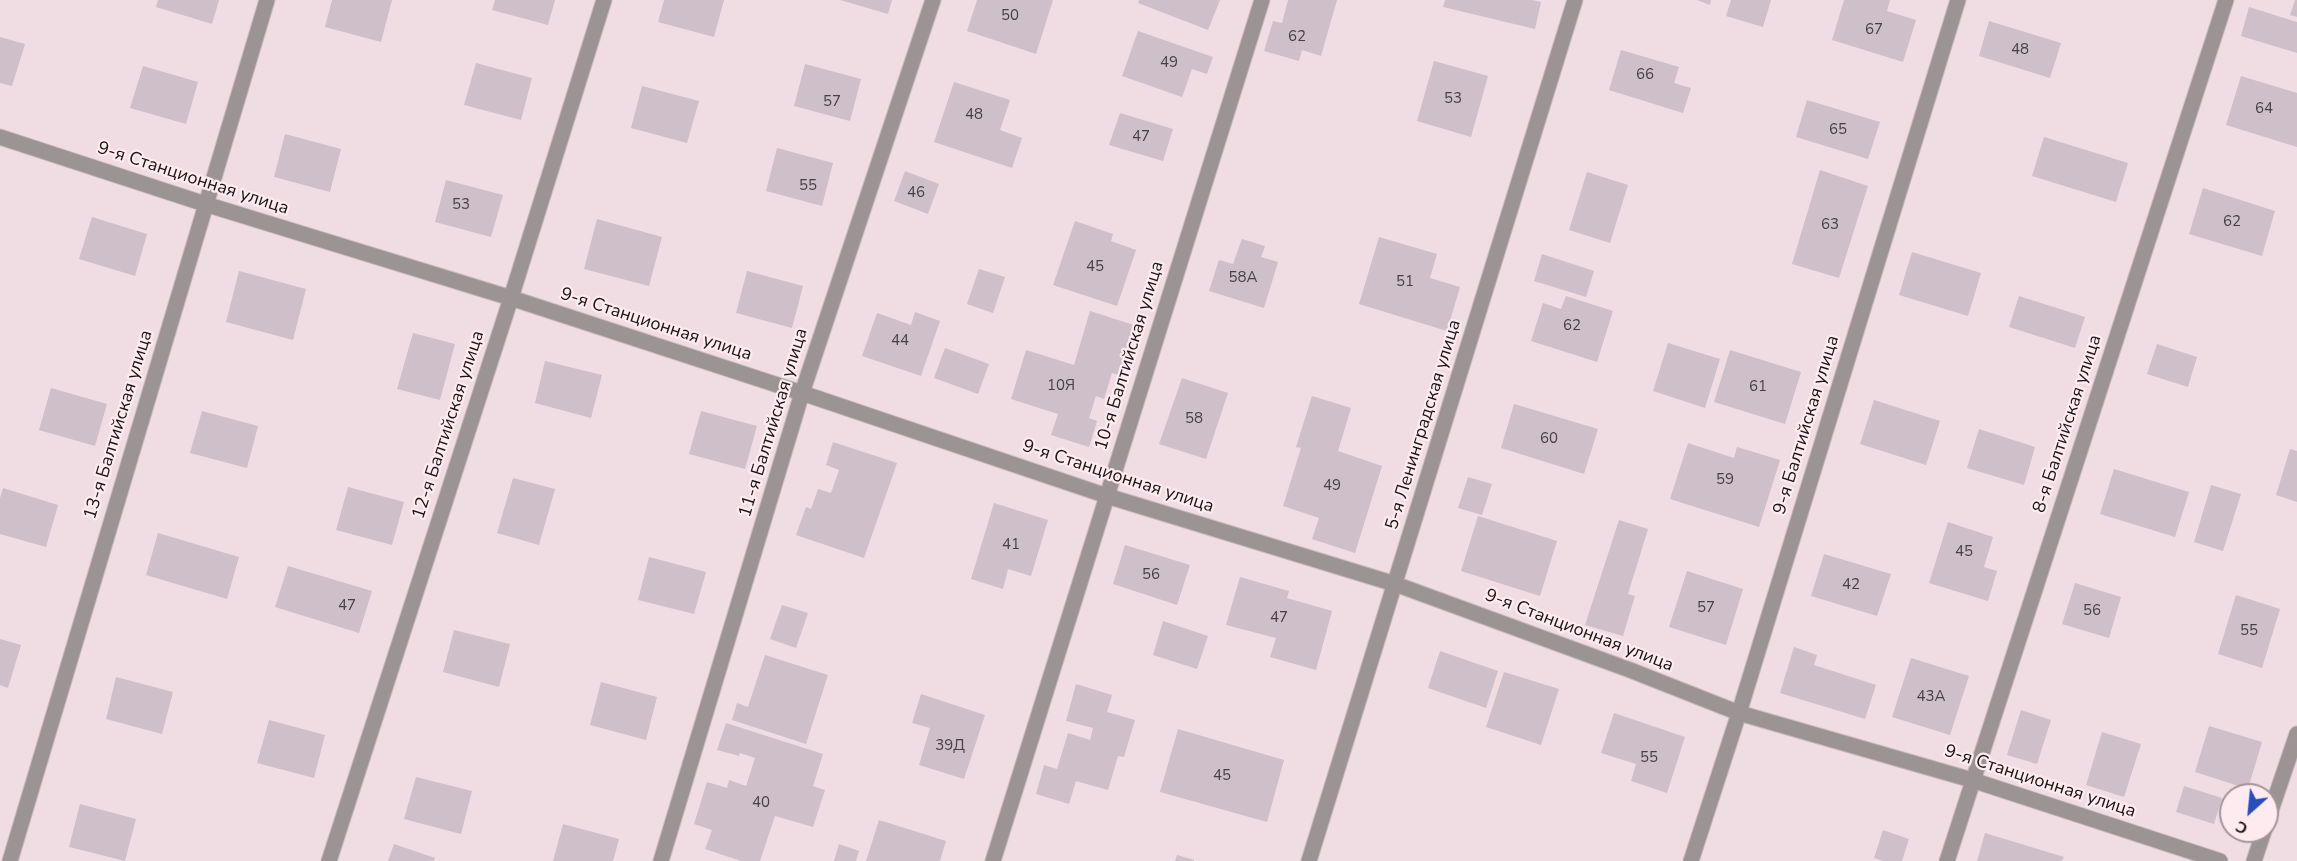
<!DOCTYPE html>
<meta charset="utf-8">
<style>
body{margin:0}
#map{position:relative;width:2297px;height:861px;overflow:hidden;background:#efdde3;font-family:"Nunito Sans",sans-serif}
canvas{display:block}
.north{position:absolute;left:2219px;top:783px;width:60px;height:60px;box-sizing:border-box;background:#fdebf0;border:2px solid #a29599;border-radius:50%;rotate:207deg;font-size:16px;font-weight:700;line-height:24px;text-align:center;color:#1a1416}
.north::after{content:'';display:block;margin:auto;width:21px;height:27px;background:#284dbc;clip-path:polygon(50% 0,100% 100%,50% 72%,0 100%)}
</style>
<div id="map">
<canvas width="2297" height="861"></canvas>
<div class="north">С</div>
</div>
<script>
const c = document.querySelector('canvas').getContext('2d');
c.lineJoin = 'round';
function fill(path, color) { c.fillStyle = color; c.fill(path, 'evenodd'); }
function strokePath(path, color, width, dash) { c.strokeStyle = color; c.lineWidth = width; c.lineCap = dash ? 'butt' : 'round'; c.setLineDash(dash || []); c.stroke(path); }
function drawText(font, color, halo, rows, align = 'center') {
  c.font = font + ' "Nunito Sans",sans-serif'; c.lineWidth = 4.5; c.setLineDash([]); c.textBaseline = 'middle'; c.strokeStyle = halo; c.fillStyle = color; for (const [text, x, y, turn = 0] of rows) {
    c.save(); c.translate(x, y); c.rotate((+turn || 0) * Math.PI / 180); c.textAlign = isNaN(turn) ? turn : align; if (halo) c.strokeText(text, 0, 0); c.fillText(text, 0, 0); c.restore();
  }
}
fill(new Path2D(`
 M158 0H219L212 24 156 7Z
 M332 0H392L381 42 325 27Z
 M495 0H555L548 25 492 10Z
 M664 0H724L714 37 658 22Z
 M840 0H892L888 14Z
 M977 0H1053L1036 54 967 31Z
 M1139 0H1220L1208 30 1138 3Z
 M1288 0H1337L1321 56 1302 50 1299 61 1264 51 1273 21 1282 23Z
 M1445 0H1532L1541 2 1535 29 1443 7Z
 M1697 0H1711L1710 5Z
 M1731 0H1771L1763 27 1726 16Z
 M1844 0H1890L1887 11 1916 20 1903 62 1832 40Z
 M2295 0H2297V17L2290 15Z
 M2249 7 2297 22V53L2241 36Z
 M1989 21 2061 43 2050 78 1979 56Z
 M1138 31 1213 57 1207 74 1192 69 1182 97 1122 76Z
 M0 37 25 44 12 86 0 83Z
 M1621 50 1679 67 1674 83 1691 88 1683 113 1609 90Z
 M1434 61 1488 76 1471 137 1417 121Z
 M476 63 532 78 521 120 464 105Z
 M805 64 861 79 850 121 794 106Z
 M143 66 198 82 186 124 130 108Z
 M2241 76 2297 93V147L2226 125Z
 M954 82 1010 100 1000 130 1022 138 1012 168 934 142Z
 M642 86 699 101 687 143 631 128Z
 M1807 100 1880 122 1868 159 1796 137Z
 M1120 113 1173 129 1163 161 1109 145Z
 M285 134 341 149 330 192 274 177Z
 M2044 137 2128 163 2116 202 2032 176Z
 M777 148 833 163 822 206 766 191Z
 M1820 170 1868 186 1839 278 1792 264Z
 M905 171 939 184 928 214 894 201Z
 M1587 172 1628 185 1610 243 1569 230Z
 M446 180 503 195 491 237 435 222Z
 M2203 188 2275 211 2262 256 2189 234Z
 M92 217 147 234 135 276 79 259Z
 M597 219 662 237 649 286 584 269Z
 M1075 221 1113 234 1111 241 1136 250 1117 306 1053 285Z
 M1379 237 1437 254 1430 278 1460 287 1447 331 1359 304Z
 M1242 239 1265 246 1261 257 1278 262 1264 308 1209 291 1219 260 1233 264Z
 M1912 252 1981 273 1968 316 1899 295Z
 M1542 254 1594 271 1586 297 1534 281Z
 M979 269 1005 277 993 313 967 304Z
 M239 271 306 289 293 340 226 322Z
 M747 271 803 286 792 328 736 313Z
 M1566 296 1613 311 1597 362 1531 341 1543 303 1561 309Z
 M2019 296 2085 317 2075 348 2009 327Z
 M1090 311 1137 326 1122 376 1112 373 1104 399 1096 396 1089 418 1097 421 1089 447 1051 435 1058 414 1011 399 1026 350 1074 365Z
 M915 312 940 321 921 376 862 356 877 313 911 325Z
 M413 333 455 344 440 400 397 389Z
 M1668 343 1720 359 1705 408 1653 391Z
 M2157 344 2197 357 2188 387 2147 374Z
 M945 348 989 364 978 394 934 378Z
 M1730 350 1801 372 1785 424 1714 402Z
 M545 361 602 375 591 418 535 403Z
 M1182 378 1228 393 1206 459 1159 444Z
 M51 388 107 404 95 446 39 430Z
 M1312 396 1351 408 1338 451 1382 466 1355 553 1312 539 1319 518 1283 506 1301 448 1296 447Z
 M1874 400 1940 421 1926 465 1860 444Z
 M1514 404 1598 429 1584 474 1501 448Z
 M202 411 258 426 247 468 190 453Z
 M701 411 757 426 745 469 689 454Z
 M1979 429 2035 447 2024 485 1967 468Z
 M833 442 897 463 864 558 796 535 806 507 811 509 818 489 831 493 839 470 826 465Z
 M1688 443 1734 458 1737 447 1780 460 1759 527 1670 499Z
 M2290 449 2297 451V502L2276 495Z
 M2114 469 2189 492 2175 537 2100 514Z
 M1468 477 1492 484 1482 515 1458 508Z
 M513 478 555 489 539 545 497 533Z
 M2211 485 2241 494 2223 551 2194 542Z
 M348 487 404 502 392 545 336 530Z
 M3 488 58 505 46 547 0 534V498Z
 M994 503 1048 520 1031 576 1008 569 1003 589 971 579Z
 M1478 516 1557 541 1540 596 1461 571Z
 M1619 520 1648 529 1628 594 1635 596 1623 636 1585 625Z
 M1948 522 1993 537 1984 567 1997 571 1988 601 1929 583Z
 M158 533 239 557 227 599 146 575Z
 M1125 545 1190 565 1177 605 1113 584Z
 M1824 554 1891 574 1877 616 1811 596Z
 M649 557 706 572 694 614 638 600Z
 M288 566 372 591 359 633 275 607Z
 M1687 571 1743 589 1726 645 1669 627Z
 M1240 577 1289 591 1287 598 1332 611 1316 670 1270 657 1276 638 1226 625Z
 M2075 583 2121 597 2109 638 2062 624Z
 M2236 595 2280 609 2262 668 2218 654Z
 M782 605 808 613 796 648 770 639Z
 M1163 621 1208 636 1197 669 1153 655Z
 M454 630 510 644 499 687 443 672Z
 M0 639 21 645 8 688 0 685Z
 M1794 647 1817 655 1814 665 1876 685 1865 719 1780 693Z
 M1440 651 1498 671 1486 708 1428 688Z
 M765 655 828 675 806 744 732 720 737 703 748 707Z
 M1911 658 1969 676 1950 735 1892 717Z
 M1504 672 1559 689 1541 745 1486 727Z
 M116 677 173 692 162 734 106 719Z
 M601 682 657 697 646 740 590 725Z
 M1076 684 1112 695 1107 712 1135 720 1124 757 1118 756 1108 790 1076 781 1069 804 1036 794 1044 765 1057 769 1068 733 1090 740 1093 728 1066 721Z
 M921 694 985 715 964 779 919 765 930 728 912 723Z
 M2021 710 2051 720 2037 764 2007 755Z
 M1614 713 1685 737 1667 793 1631 781 1636 764 1601 753Z
 M269 720 325 735 314 778 257 763Z
 M726 723 823 754 813 786 825 790 813 827 775 816 760 861H741L705 849 712 830 694 824 707 782 727 788 729 780 746 786 755 758 740 753 739 756 717 750Z
 M2209 726 2262 742 2248 789 2195 772Z
 M1178 729 1284 760 1267 822 1160 792Z
 M2102 732 2141 744 2124 797 2086 785Z
 M416 777 472 791 461 834 404 819Z
 M2184 786 2222 798 2214 824 2176 812Z
 M80 804 136 819 125 861 69 847Z
 M879 820 946 841 940 861H866Z
 M563 824 619 839 613 861H553Z
 M1883 830 1909 839 1902 861H1883L1874 858Z
 M1985 833 2064 857 2062 861H1977Z
 M394 844 435 858 434 861H388Z
 M839 844 859 851 856 861H834Z
 M1177 855 1194 860V861H1175Z`), '#cebfc9');
const minor = new Path2D(`
 M0 137 205 204 511 298 802 393 1107 496 1395 584 1630 670 1739 713 1972 780 2220 861
 M2267 822 2297 734
 M10 861 267 0
 M329 861 511 298 604 0
 M661 861 802 393 933 0
 M993 861 1262 0
 M1309 861 1575 0
 M1691 861 1739 713 1958 0
 M1947 861 2226 0
 M2254 861 2264 831`);
strokePath(minor, '#c9b9be', 17);
strokePath(minor, '#9c9494', 15);
drawText('15px', '#473f43', null, [
 ["50",1010,16],
 ["67",1874,30],
 ["62",1297,37],
 ["48",2020,50],
 ["49",1169,63],
 ["66",1645,75],
 ["53",1453,99],
 ["57",832,102],
 ["64",2264,109],
 ["48",974,115],
 ["65",1838,130],
 ["47",1141,137],
 ["55",808,186],
 ["46",916,193],
 ["53",461,205],
 ["62",2232,222],
 ["63",1830,225],
 ["45",1095,267],
 ["58А",1243,278],
 ["51",1405,282],
 ["62",1572,326],
 ["44",900,341],
 ["10Я",1061,386],
 ["61",1758,387],
 ["58",1194,419],
 ["60",1549,439],
 ["59",1725,480],
 ["49",1332,486],
 ["41",1011,545],
 ["45",1964,552],
 ["56",1151,575],
 ["42",1851,585],
 ["47",347,606],
 ["57",1706,608],
 ["56",2092,611],
 ["47",1279,618],
 ["55",2249,631],
 ["43А",1931,697],
 ["39Д",950,746],
 ["55",1649,758],
 ["45",1222,776],
 ["40",761,803]
]);
drawText('18px', '#1a1416', '#fdebf0', [
 ["9-я Станционная улица",193,179,18],
 ["9-я Станционная улица",656,325,18],
 ["10-я Балтийская улица",1130,356,-73],
 ["11-я Балтийская улица",774,423,-73],
 ["8-я Балтийская улица",2068,424,-72],
 ["13-я Балтийская улица",119,425,-73],
 ["12-я Балтийская улица",449,425,-72],
 ["5-я Ленинградская улица",1424,425,-73],
 ["9-я Балтийская улица",1807,425,-73],
 ["9-я Станционная улица",1118,477,18],
 ["9-я Станционная улица",1579,631,21],
 ["9-я Станционная улица",2040,782,18]
]);
</script>
